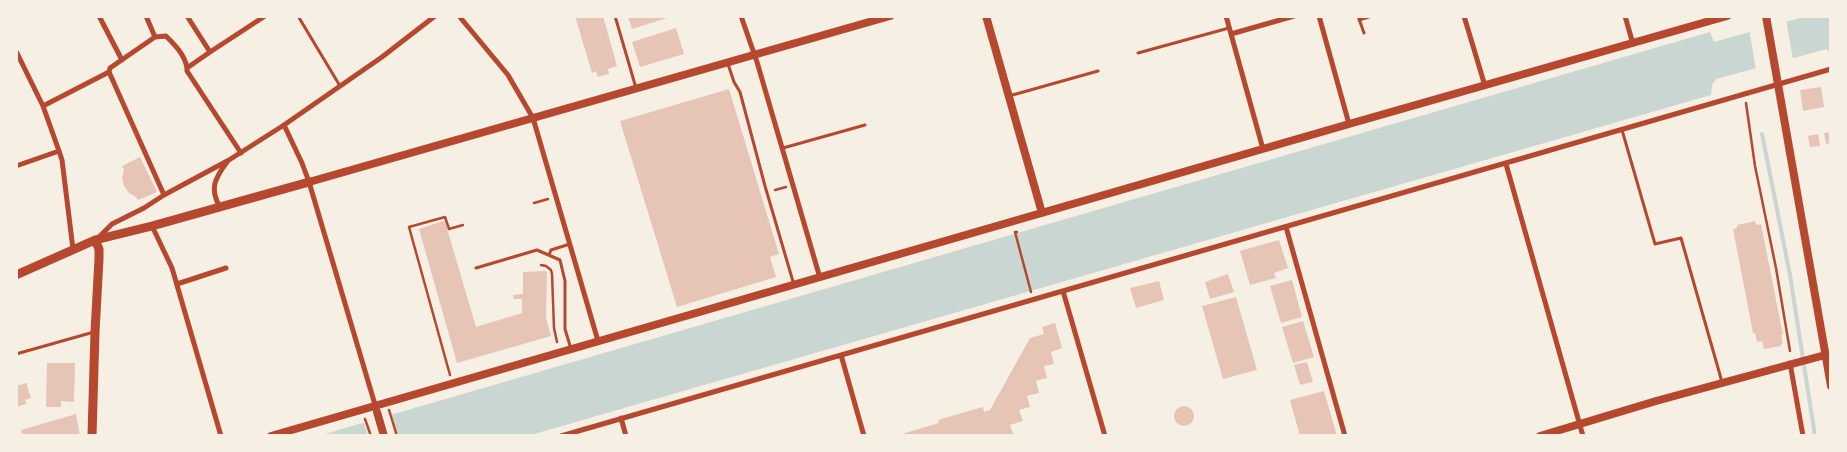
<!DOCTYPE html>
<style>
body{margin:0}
#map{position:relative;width:1847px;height:452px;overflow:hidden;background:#f6efe4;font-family:"IBM Plex Sans",sans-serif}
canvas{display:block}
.frame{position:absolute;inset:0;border:18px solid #f6efe4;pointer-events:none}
</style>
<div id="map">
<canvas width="1847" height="452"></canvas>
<div class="frame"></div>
</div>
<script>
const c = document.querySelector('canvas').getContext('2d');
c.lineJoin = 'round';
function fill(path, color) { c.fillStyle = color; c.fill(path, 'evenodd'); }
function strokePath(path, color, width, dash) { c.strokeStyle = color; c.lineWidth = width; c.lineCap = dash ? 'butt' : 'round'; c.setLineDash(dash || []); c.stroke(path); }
fill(new Path2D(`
 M1807 16H1831V56L1827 49 1716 79 1712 85 1711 95 527 436H318L1710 32 1714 42Z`), '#c9d6d2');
fill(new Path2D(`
 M1786 19 1793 60 1756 70 1749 29Z
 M391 412 398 436H368L363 420Z`), '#f6efe4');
strokePath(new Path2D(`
 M1762 134 1790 275 1815 436`), '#c9d6d2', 4);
fill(new Path2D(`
 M575 16H603L617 66 608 69 609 74 598 77 596 71 592 73Z
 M623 16H670V17L632 29 628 17 624 18Z
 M676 28 684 54 640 67 632 42Z
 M1821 87 1824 107 1803 111 1800 90Z
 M729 89 779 254 770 257 776 277 677 307 620 121Z
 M1831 132V143L1826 144 1824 133Z
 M1818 134 1820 146 1810 147 1808 136Z
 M140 157 157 192 138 200 136 197 129 193 124 186 122 178 124 170 122 166Z
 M443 221 445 222 476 327 522 313V299H514L513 295 523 294V272L545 271 547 272 546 318 551 336 457 363 419 229Z
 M1755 221 1756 225 1761 224 1783 335H1781L1783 343 1781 344V346L1764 349 1762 341 1757 342 1755 333H1753L1733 229 1737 228V225Z
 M1279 240 1288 268 1274 273 1276 278 1250 285 1240 251Z
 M1228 274 1234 292 1210 299 1205 282Z
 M1292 280 1302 317 1281 323 1270 286Z
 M1159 281 1164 300 1136 308 1130 288Z
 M1236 297 1257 370 1223 379 1202 306Z
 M1303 321 1314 357 1293 363 1282 327Z
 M1055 323 1062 348 1051 352 1054 364 1044 366 1047 378 1036 381 1039 393 1027 396 1030 407 1019 410 1023 421 1010 425 1014 436H895L939 423 938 420 983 407 984 412 990 410 1030 338 1044 334 1042 327Z
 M1307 362 1313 382 1300 385 1294 365Z
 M47 363H75L74 402 61 401V407H46Z
 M26 383 31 398 25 400 26 404 16 407V386Z
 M1324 391 1337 436H1300L1290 400Z
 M1174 416a10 10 0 1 1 20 0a10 10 0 1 1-20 0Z
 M76 414 80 436H23L21 430Z`), '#e6c5b7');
strokePath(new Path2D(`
 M1746 103 1755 166 1776 268 1790 351
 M775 190 786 187
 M534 203 548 199
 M1017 232H1015L1031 292
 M541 265 546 266 551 270 552 274 554 328 557 342
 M450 375 409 227 445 217 449 229 463 225
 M389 410 397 436
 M365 419 371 436`), '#b5482f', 2.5);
strokePath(new Path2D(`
 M298 16 340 86
 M615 16 636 88
 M1358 16 1364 33
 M1359 20 1372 16
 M1138 53 1229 28
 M728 64 734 82 740 92 765 186 794 285
 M1009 96 1098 71
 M1622 130 1655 244 1681 238 1722 382
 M783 148 865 125
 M549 255 551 250 570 244
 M476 268 537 250 560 260 565 281V329L571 349
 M16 354 94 332`), '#b5482f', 3);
strokePath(new Path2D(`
 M99 16 122 60
 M146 16 155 37
 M187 16 210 52 187 68V71L241 153
 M459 16 508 75 533 118 598 341
 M741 16 757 62 820 278
 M1226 16 1263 149
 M1319 16 1349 124
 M1464 16 1485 86
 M1625 16 1633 44
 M1231 34 1294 16
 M16 51 43 106 59 151
 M210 52 265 16
 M109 72 164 195
 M43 106 109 72 110 68 155 37 166 36C175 45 185 55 187 68
 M284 125 302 163 309 182 376 408
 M1506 164 1583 436
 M16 166 59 151 62 160 73 249
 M220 207C209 189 215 178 227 162
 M152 226 172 268 221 436
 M1286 227 1345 436
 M98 238 112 224 144 208 164 195 229 160 284 125 382 57 435 16
 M177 284 226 268
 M1063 291 1105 436
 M841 355 864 436
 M1790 363 1803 436
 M621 418 626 436
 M561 436 1831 69`), '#b5482f', 5);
strokePath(new Path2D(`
 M986 16 1042 213
 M1766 16 1831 386
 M309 182 890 16
 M377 412 384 436
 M271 436 1349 124 1727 16
 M1540 436 1656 401 1825 355`), '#b5482f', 8);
strokePath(new Path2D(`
 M16 275 95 240 152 226 309 182
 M92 436 95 332 99 259V249L95 240`), '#b5482f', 9);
</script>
